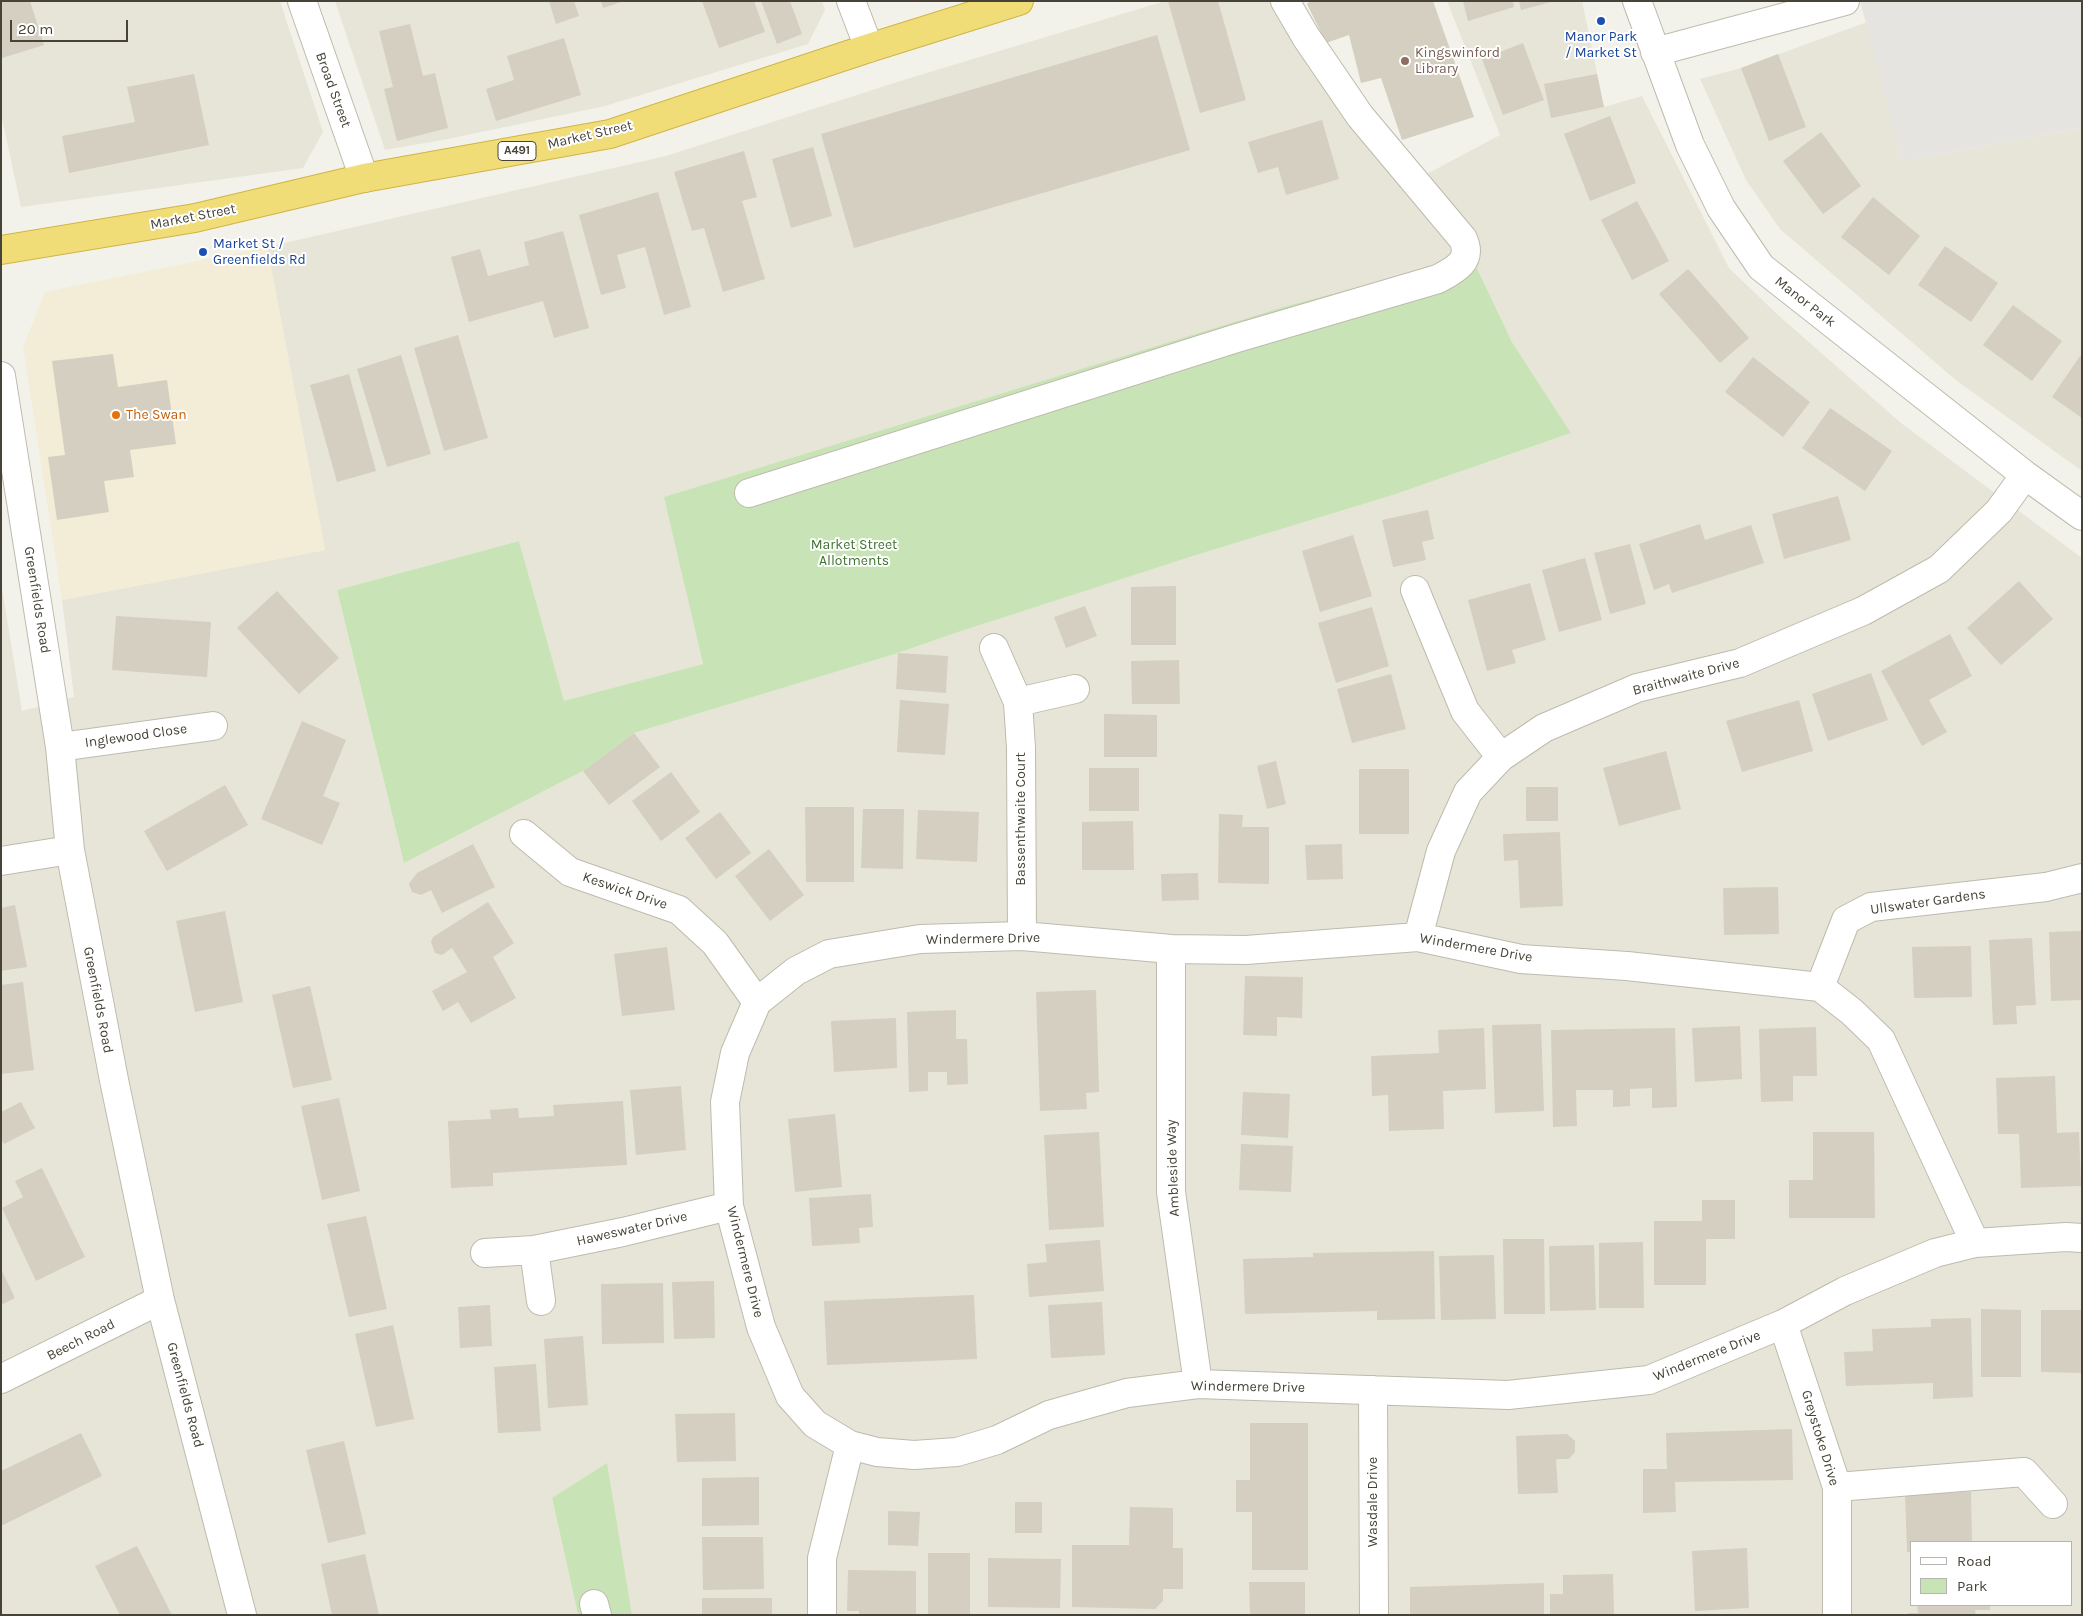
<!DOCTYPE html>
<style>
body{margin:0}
#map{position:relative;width:2083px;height:1616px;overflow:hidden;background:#f3f2ea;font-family:Karla,sans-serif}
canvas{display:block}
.frame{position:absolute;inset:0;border:2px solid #474338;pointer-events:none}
.legend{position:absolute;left:1910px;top:1541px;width:162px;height:65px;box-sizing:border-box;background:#fff;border:1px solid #b5b4af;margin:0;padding:6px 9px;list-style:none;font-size:15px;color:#474338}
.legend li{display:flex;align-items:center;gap:10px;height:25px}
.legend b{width:25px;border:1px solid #b5b4af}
.scale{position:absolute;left:10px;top:20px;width:118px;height:22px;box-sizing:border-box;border:2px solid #474338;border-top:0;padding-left:6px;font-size:15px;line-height:18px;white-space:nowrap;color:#474338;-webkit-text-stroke:4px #fff;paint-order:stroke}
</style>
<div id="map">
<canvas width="2083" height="1616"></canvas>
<div class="frame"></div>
<ul class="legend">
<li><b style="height:6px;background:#fff"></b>Road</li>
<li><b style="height:14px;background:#c8e4b6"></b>Park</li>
</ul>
<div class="scale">20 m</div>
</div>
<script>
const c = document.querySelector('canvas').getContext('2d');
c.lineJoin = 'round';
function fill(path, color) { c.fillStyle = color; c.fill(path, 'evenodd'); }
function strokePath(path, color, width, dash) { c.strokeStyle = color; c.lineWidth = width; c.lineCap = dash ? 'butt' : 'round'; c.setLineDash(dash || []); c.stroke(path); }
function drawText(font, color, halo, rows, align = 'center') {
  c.font = font + ' Karla,sans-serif'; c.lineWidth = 4; c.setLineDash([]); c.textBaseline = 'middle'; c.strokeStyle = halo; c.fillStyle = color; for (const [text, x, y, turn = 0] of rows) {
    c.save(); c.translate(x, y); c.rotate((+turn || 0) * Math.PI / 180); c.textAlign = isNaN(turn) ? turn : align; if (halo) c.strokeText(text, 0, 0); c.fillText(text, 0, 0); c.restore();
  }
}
fill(new Path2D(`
 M1 1H280L323 132 303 168 21 207 1 114Z
 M335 1H822L825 10 808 44 605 106 448 139 385 150Z
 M1165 1H1285L1408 184 1500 135 1447 1H1582L1604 107 1642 96 1729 268 1778 315 1901 423 2082 558V1615H632L606 1464 552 1499 578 1615H1V582L22 711 74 697 62 600 325 550 267 247 666 156 910 78ZM1475 264 1512 342 1571 433 1393 495 1193 556 977 625 898 653 634 733 583 771 404 863 337 590 519 541 564 702 703 664 665 497 1283 307 1425 269ZM1912 1542H2072V1605H1912Z
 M1867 22 1902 161 2082 128V471L1957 381 1780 229 1746 180 1700 79 1741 68Z`), '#e7e5d8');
fill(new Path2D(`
 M267 247 325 550 62 600 23 347 45 292Z`), '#f3ecd7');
fill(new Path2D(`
 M1475 264 1512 342 1571 433 1393 495 1193 556 958 632 898 653 634 733 583 771 404 863 337 590 519 541 564 701 703 664 664 497 1283 307 1425 269Z
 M607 1463 632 1615H578L552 1498Z`), '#c8e4b6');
fill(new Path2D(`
 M1860 1H2082V128L1902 161Z`), '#e5e4e1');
fill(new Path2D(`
 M1 1H30L44 45 2 58Z
 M549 1H574L579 16 556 24Z
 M601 1H621V2L603 8Z
 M702 1H754L765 32 719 48Z
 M761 1H790L802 34 777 44Z
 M1168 1H1218L1246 100 1200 113Z
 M1310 1H1433L1474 117 1402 140 1381 78 1361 83 1349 35 1326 43 1307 4Z
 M1463 1H1513L1514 7 1468 21Z
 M1519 1H1551V2L1521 10Z
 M410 24 423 76 435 73 448 128 397 141 384 89 393 87 379 31Z
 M1157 35 1190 150 854 248 821 134Z
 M564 38 581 95 496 121 486 89 514 80 507 56Z
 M1523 43 1544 100 1503 115 1482 59Z
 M1778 54 1806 127 1769 141 1741 68Z
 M194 74 209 145 69 173 62 136 135 122 127 87Z
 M1597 74 1604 107 1551 118 1544 84Z
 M1610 116 1636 183 1590 201 1564 134Z
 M1322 120 1339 179 1286 195 1278 167 1258 173 1248 142Z
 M1821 132 1861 186 1823 214 1783 161Z
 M813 147 832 216 791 228 772 159Z
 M744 151 757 197 742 201 765 279 723 292 704 228 692 231 674 172Z
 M658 192 691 307 664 315 645 247 617 255 626 288 601 295 579 215Z
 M1873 197 1920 236 1889 275 1841 237Z
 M1637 201 1669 261 1632 280 1601 220Z
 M563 231 589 328 554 338 543 301 469 322 451 257 480 249 488 276 529 265 524 242Z
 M1945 246 1998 283 1971 322 1918 285Z
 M1688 269 1749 338 1720 363 1659 294Z
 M2013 305 2062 341 2032 381 1983 345Z
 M458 335 488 438 444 451 414 348Z
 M113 354 118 387 167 380 176 444 130 450 134 477 104 481 109 512 57 520 48 457 65 455 52 361Z
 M401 355 431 454 387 467 357 369Z
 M2080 356 2082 357V418L2052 397Z
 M1753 357 1810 402 1783 437 1725 392Z
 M349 374 376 471 337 482 310 385Z
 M1830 408 1892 451 1865 491 1802 448Z
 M1838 496 1851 540 1784 559 1772 514Z
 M1428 510 1434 539 1422 542 1426 560 1393 567 1382 520Z
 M1700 524 1705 540 1751 525 1764 563 1672 593 1669 584 1654 590 1639 544Z
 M1353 535 1372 596 1320 612 1302 551Z
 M1630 544 1646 604 1610 614 1594 553Z
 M1585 558 1602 620 1559 632 1542 570Z
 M2019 581 2053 619 2001 665 1967 628Z
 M1530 583 1546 640 1512 650 1516 663 1487 671 1468 600Z
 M1176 586V645H1131V587Z
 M277 591 339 658 299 694 237 628Z
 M1085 606 1097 636 1066 648 1054 617Z
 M1372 607 1389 666 1336 683 1318 623Z
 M116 616 211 622 207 677 112 670Z
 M1950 634 1972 676 1929 700 1947 732 1922 746 1881 671Z
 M898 653 948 656 946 693 896 689Z
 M1179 660 1180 704H1132L1131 661Z
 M1871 673 1888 720 1828 741 1812 694Z
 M1391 674 1406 729 1352 743 1337 689Z
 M900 700 949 704 945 755 897 752Z
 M1799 700 1813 751 1742 772 1726 721Z
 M1104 714 1157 715V757H1104Z
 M302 721 346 740 323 796 340 803 322 845 261 819Z
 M634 733 660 767 609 805 583 771Z
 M1666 751 1681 809 1619 826 1603 768Z
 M1276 761 1286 804 1267 809 1257 766Z
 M1089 768H1139V811H1089Z
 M1359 769H1409V834H1359Z
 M671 772 700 812 661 841 632 801Z
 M225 785 248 825 167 871 144 831Z
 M1526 787H1558V821H1526Z
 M805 807H854V882H806Z
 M863 809H904L903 869 861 868Z
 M918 810 979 812 977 862 916 859Z
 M720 812 751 853 716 879 685 838Z
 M1219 814 1243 815 1242 827H1269V884L1218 883Z
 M1133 821 1134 870H1082V822Z
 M1560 832 1563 906 1520 908 1518 860 1504 861 1503 834Z
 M473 844 495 887 442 913 431 890 421 895 412 892 409 884 417 873Z
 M1342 844 1343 879 1307 880 1305 845Z
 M769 849 804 895 770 921 735 876Z
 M1198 873 1199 900 1162 901 1161 874Z
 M1778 887 1779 934 1724 935 1723 888Z
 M488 902 514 943 493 957 516 998 471 1023 458 1002 443 1011 432 991 467 972 452 948 442 955 435 953 431 942 433 937Z
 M15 905 27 967 1 971V908Z
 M225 911 243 1002 195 1012 176 921Z
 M2082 931V1000L2051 1001 2049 932Z
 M2032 938 2036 1005 2016 1006 2017 1024 1993 1025 1989 940Z
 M1971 946 1972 997 1914 998 1912 947Z
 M667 947 675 1010 622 1016 614 954Z
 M1245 976 1303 977 1302 1018 1277 1017V1036L1243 1035Z
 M23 982 34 1070 1 1074V985Z
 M310 986 332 1080 293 1088 272 995Z
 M1096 990 1099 1092 1086 1093 1087 1109 1040 1111 1036 992Z
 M956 1010V1039H967L968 1084 947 1085V1072H928V1091L909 1092 907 1012Z
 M896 1018 897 1068 834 1072 831 1021Z
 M1541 1024 1544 1111 1495 1113 1492 1025Z
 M1740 1026 1742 1079 1695 1082 1692 1028Z
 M1816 1027 1817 1076H1793V1101L1761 1102 1759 1029Z
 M1484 1028 1486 1089 1443 1091 1444 1129 1389 1131 1388 1095 1372 1096 1371 1056 1439 1053 1438 1030Z
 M1675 1028 1677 1107 1652 1108V1088L1630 1089V1106L1613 1107V1090H1576L1577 1126 1553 1127 1551 1030Z
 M2055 1076 2057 1133 2079 1132 2081 1186 2021 1188 2019 1134H1998L1996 1078Z
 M681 1086 686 1150 636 1155 630 1090Z
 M1243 1092 1290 1094 1288 1138 1241 1135Z
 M339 1098 360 1191 322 1200 301 1106Z
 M623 1101 627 1165 493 1173V1186L451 1188 448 1121 491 1119 490 1110 518 1108 519 1118 554 1116 553 1105Z
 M21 1102 35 1128 4 1144 1 1139V1112Z
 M835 1114 842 1187 795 1192 788 1119Z
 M1099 1132 1104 1227 1049 1230 1044 1135Z
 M1813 1132H1874L1875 1218H1789V1180H1813Z
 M1241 1144 1293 1146 1291 1192 1239 1190Z
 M42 1168 85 1257 36 1281 2 1208 23 1197 15 1181Z
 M871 1194 873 1227 859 1228 860 1243 812 1246 809 1198Z
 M1702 1200H1735V1239H1706V1285H1654V1221H1702Z
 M366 1216 387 1309 349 1317 327 1224Z
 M1503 1239H1544L1545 1314H1504Z
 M1100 1240 1104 1291 1029 1297 1027 1264 1047 1262 1045 1244Z
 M1643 1242 1644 1308H1599V1243Z
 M1594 1245 1596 1310 1550 1311 1549 1246Z
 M1434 1251 1435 1319 1377 1320V1311L1245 1314 1243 1259 1313 1257V1253Z
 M1494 1255 1496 1319 1441 1320 1439 1256Z
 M1 1269 15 1298 1 1305Z
 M714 1281 715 1338 674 1339 672 1282Z
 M663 1283 664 1343 602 1344 601 1284Z
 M974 1295 977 1359 827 1365 824 1301Z
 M1102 1302 1105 1355 1051 1358 1048 1305Z
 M490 1305 492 1346 460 1348 458 1307Z
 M1981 1309 2021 1310V1377H1981Z
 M2041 1310H2082V1373L2041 1372Z
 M1971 1318 1973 1397 1933 1399V1383L1846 1386 1844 1352 1873 1351 1872 1329 1931 1327V1319Z
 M393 1325 414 1419 376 1427 355 1334Z
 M583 1336 588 1405 548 1408 544 1339Z
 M536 1364 541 1431 498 1433 494 1367Z
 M735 1413 736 1461 677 1462 675 1414Z
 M1250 1423H1308V1570H1252V1512H1236V1480H1250Z
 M1792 1429 1793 1480 1675 1482 1676 1512 1643 1513V1469H1667L1666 1433Z
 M81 1433 102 1476 1 1526V1471Z
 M1567 1434 1575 1441V1452L1569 1459H1556L1558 1493 1518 1494 1516 1436Z
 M344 1441 366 1534 328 1543 306 1450Z
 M759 1477V1525L702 1526V1478Z
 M1971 1492 1972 1542H1912V1552H1907L1905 1494Z
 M1015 1502H1042V1533H1015Z
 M1130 1507 1173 1508V1548H1183V1589H1163V1601L1155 1609 1072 1607V1545H1129Z
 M888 1511 920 1512 918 1546 888 1545Z
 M702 1537H763L764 1589 703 1590Z
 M137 1546 172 1615H120L95 1566Z
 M1747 1548 1749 1608 1695 1611 1692 1551Z
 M928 1553H970V1615H928Z
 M365 1554 379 1615H332L321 1564Z
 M988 1558 1061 1559 1060 1608 988 1607Z
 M848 1570 916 1571V1615H859V1611H847Z
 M1613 1574 1614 1615H1550V1594H1563V1575Z
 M1249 1582H1305V1615H1250Z
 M1544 1583V1615H1410V1587Z
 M702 1598H772V1615H702Z
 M1917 1605H1990V1610H1975L1976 1615H1908V1613H1918Z`), '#d4cfc0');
const minor = new Path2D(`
 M302 1 364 178
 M851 1 869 48
 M1637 1 1690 145 1721 208 1761 267 2025 475 2082 516
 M1655 52 1845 1
 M1 376 60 747 70 850 114 1080 160 1300 242 1615
 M749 493 1237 338 1438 279C1455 270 1473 261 1463 239L1360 116 1306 37 1285 1
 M1415 590 1465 711 1501 757
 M994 648 1018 702 1021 748 1022 936
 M1018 702 1075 689
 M60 747 213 726
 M524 834 570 872 679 910 715 943 757 1002
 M1 861 70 850
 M1022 936 1171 949 1246 950 1418 937 1521 959 1627 966 1820 987 1852 1012 1881 1040 1975 1243 1935 1253 1845 1291 1783 1324 1649 1380 1508 1395 1198 1384 1127 1393 1049 1415 997 1440 957 1452 914 1455 877 1452 850 1445 815 1424 790 1396 761 1327 729 1206 725 1102 735 1053 757 1002 796 971 829 954 920 939Z
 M1418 937 1441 851 1468 792 1501 757 1544 728 1637 688 1740 663 1863 611 1939 569 1999 511 2025 475
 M1171 949V1192L1198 1384
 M1820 987 1846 920 1871 907 2046 887 2082 878
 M1975 1243 2066 1237 2082 1238
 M534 1250 541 1301
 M485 1253 534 1250 623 1232 729 1206
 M1783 1324 1837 1487V1615
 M1 1379 160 1300
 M1373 1390 1374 1615
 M1837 1487 2024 1472 2053 1504
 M594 1604 597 1615
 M822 1615V1558L850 1445`);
const highway = new Path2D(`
 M1 250 195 218 364 178 610 134 869 48 1019 1`);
strokePath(minor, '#bebbad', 30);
strokePath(highway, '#d0b447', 30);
strokePath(minor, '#fff', 28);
strokePath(highway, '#f1dd77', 28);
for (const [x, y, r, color] of [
 [1601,21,5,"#1a4fb4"],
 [1405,61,5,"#8d6e63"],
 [203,252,5,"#1a4fb4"],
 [116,415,5,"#e8710a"]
]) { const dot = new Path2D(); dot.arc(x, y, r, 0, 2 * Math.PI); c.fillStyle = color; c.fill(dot); strokePath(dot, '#fff', 2); }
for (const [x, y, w] of [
 [517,151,38]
]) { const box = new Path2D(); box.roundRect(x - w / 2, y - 9.5, w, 19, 4); c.fillStyle = '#fff'; c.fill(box); strokePath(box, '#474338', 1); }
drawText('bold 12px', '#474338', null, [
 ["A491",517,151]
]);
drawText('14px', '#164399', '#fff', [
 ["Manor Park",1601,37],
 ["/ Market St",1601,53],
 ["Market St /",213,244,"left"],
 ["Greenfields Rd",213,260,"left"]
]);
drawText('14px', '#785e54', '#fff', [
 ["Kingswinford",1415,53],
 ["Library",1415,69]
], 'left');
drawText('14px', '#474338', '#fff', [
 ["Broad Street",333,90,70],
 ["Market Street",590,135,-13],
 ["Market Street",193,217,-11],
 ["Manor Park",1805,302,38],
 ["Greenfields Road",37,600,81],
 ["Braithwaite Drive",1686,677,-15],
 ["Inglewood Close",136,736,-8],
 ["Bassenthwaite Court",1021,819,-90],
 ["Keswick Drive",625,891,19],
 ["Ullswater Gardens",1928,902,-8],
 ["Windermere Drive",983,939,-1],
 ["Windermere Drive",1476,948,10],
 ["Greenfields Road",98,1000,79],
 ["Ambleside Way",1173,1168,-92],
 ["Haweswater Drive",632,1229,-13],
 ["Windermere Drive",745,1262,76],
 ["Beech Road",81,1340,-27],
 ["Windermere Drive",1707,1356,-22],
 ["Windermere Drive",1248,1387,1],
 ["Greenfields Road",185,1395,75],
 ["Greystoke Drive",1820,1438,73],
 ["Wasdale Drive",1373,1502,-90]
]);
drawText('14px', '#c56008', '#fff', [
 ["The Swan",126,415]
], 'left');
drawText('14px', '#3f7430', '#fff', [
 ["Market Street",854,545],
 ["Allotments",854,561]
]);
</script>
